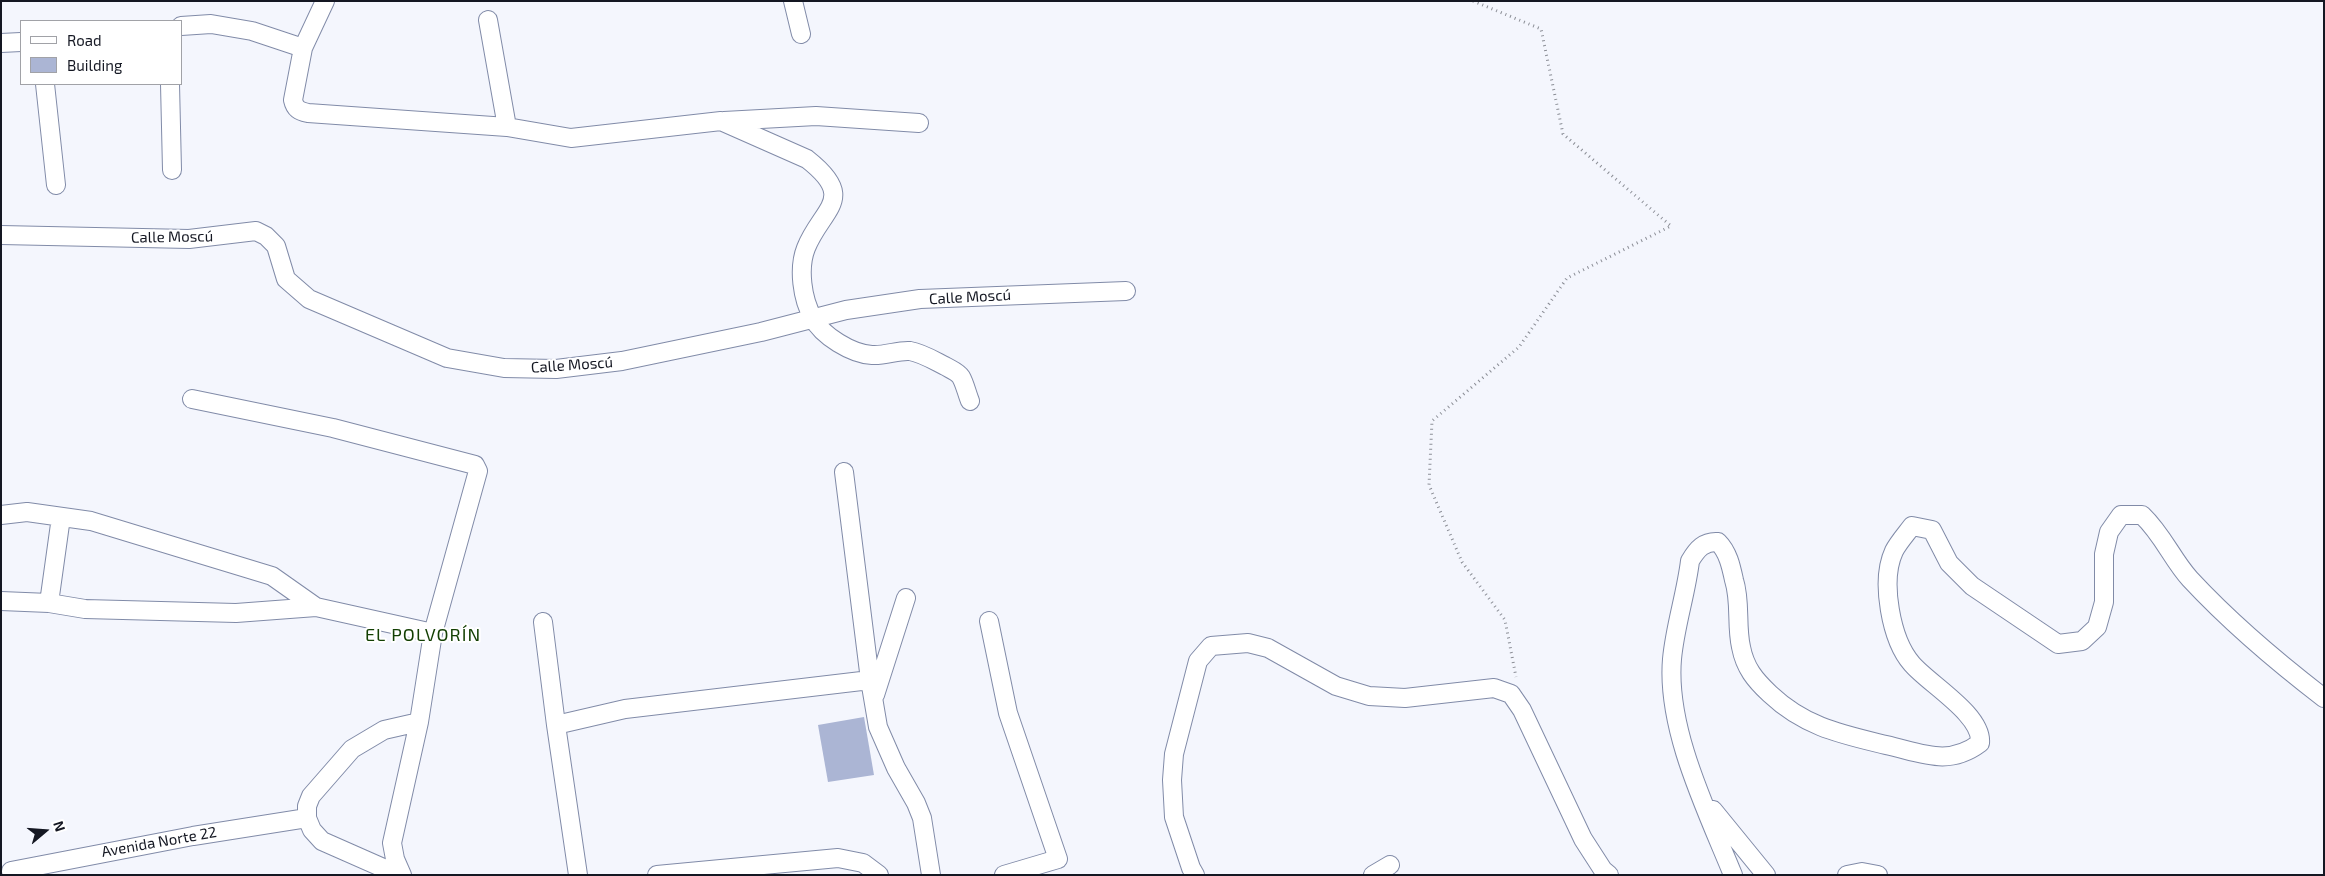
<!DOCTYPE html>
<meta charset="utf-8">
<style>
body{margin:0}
#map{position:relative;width:2325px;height:876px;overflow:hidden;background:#f4f6fd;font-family:"Exo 2",sans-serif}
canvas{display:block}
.frame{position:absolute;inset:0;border:2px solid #141722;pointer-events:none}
.legend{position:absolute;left:20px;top:20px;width:162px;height:65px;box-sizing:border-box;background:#fff;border:1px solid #a1a2a7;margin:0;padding:6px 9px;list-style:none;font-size:15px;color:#141722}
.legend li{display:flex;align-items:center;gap:10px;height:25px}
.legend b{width:25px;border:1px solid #a1a2a7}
.north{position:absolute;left:20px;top:806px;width:50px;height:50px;-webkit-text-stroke:4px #fff;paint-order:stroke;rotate:72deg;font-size:14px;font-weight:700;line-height:20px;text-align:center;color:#141722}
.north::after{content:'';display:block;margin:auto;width:18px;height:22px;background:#141722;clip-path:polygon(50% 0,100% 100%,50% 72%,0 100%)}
</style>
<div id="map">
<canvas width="2325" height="876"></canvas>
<div class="frame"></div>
<ul class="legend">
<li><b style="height:6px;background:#fff"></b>Road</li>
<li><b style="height:14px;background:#abb5d4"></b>Building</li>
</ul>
<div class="north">N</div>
</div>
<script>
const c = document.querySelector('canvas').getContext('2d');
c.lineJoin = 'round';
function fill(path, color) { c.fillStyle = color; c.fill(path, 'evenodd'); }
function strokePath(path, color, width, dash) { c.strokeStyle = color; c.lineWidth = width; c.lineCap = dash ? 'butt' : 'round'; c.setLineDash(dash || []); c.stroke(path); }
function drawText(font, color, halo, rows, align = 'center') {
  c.font = font + ' "Exo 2",sans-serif'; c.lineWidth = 4; c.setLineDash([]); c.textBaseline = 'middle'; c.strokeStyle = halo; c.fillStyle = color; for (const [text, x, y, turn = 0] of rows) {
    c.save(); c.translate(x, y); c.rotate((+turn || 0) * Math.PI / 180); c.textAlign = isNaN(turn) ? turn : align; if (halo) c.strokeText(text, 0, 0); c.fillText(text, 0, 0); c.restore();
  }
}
fill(new Path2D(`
 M864 717 874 775 828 782 818 725Z`), '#abb5d4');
const minor = new Path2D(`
 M793 1 801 34
 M488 20 507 127
 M181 26 211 24 252 31 303 48 325 1
 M1 43 21 42
 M303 48 293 100C295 109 299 111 308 113L507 127 571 138 721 121 807 159C858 199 822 208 806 248 798 268 802 299 813 318 822 336 852 354 872 355 885 356 898 350 910 351 922 353 935 361 945 366 950 369 958 372 961 377 965 384 967 394 970 401
 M45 84 56 185
 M170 84 172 170
 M724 121 816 116 919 123
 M1 235 189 239 256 231 266 236 276 246 286 279 309 299 447 358 504 368 556 369 622 361 761 332 846 310 920 299 1126 291
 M192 399 333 428 475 465 478 471 433 633 419 722 392 843 395 859 402 875
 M844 472 870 680
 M1 515 27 512 91 521 272 576 316 607
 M1 601 49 603 85 609 236 613 316 607 433 633
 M49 603 61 517
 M989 621 1008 713 1058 859 1004 875
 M543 622 556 725 625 709 870 680 878 727 896 768 916 803 922 818 931 875
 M875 695 906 598
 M556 725 578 875
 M1713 810 1766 875
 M11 871 193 836 307 818
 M399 875 322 841 312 830 307 818V806L311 796 352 749 384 730 419 722
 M657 875 838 858 863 863 879 875
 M1195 875 1191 868 1174 817 1172 780 1174 754 1198 661 1211 646 1248 643 1268 648 1336 686 1369 696 1405 698 1494 688 1511 694 1522 710 1583 839 1603 870 1609 875
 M1373 875 1390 865
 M1733 875C1707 811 1666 729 1672 659 1675 626 1686 594 1690 561 1697 549 1704 541 1718 542 1728 552 1731 566 1734 580 1741 602 1736 625 1741 647 1745 668 1755 680 1770 694 1805 727 1841 734 1886 745 1922 753 1948 767 1980 743 1983 715 1929 684 1912 664 1891 640 1880 581 1894 551 1898 543 1906 534 1912 526L1932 530 1949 563 1972 586 2058 644 2082 641 2097 627 2104 602V554L2109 532 2121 515H2142C2163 535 2172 559 2190 579 2230 622 2277 662 2324 698
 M1847 875 1862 872 1878 875`);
strokePath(minor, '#818ba8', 20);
strokePath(new Path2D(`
 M1473 1 1541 29 1563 134 1671 226 1567 278 1519 347 1432 421 1429 485 1462 562 1505 620 1516 677`), '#8b8e96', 3, [1, 4]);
strokePath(minor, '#fff', 18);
drawText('15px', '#141722', '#fff', [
 ["Calle Moscú",172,237,-1],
 ["Calle Moscú",970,297,-3],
 ["Calle Moscú",572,365,-4],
 ["Avenida Norte 22",159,842,-10]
]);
c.letterSpacing = '1px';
drawText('18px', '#123f02', '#fff', [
 ["EL POLVORÍN",423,635]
]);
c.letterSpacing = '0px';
</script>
